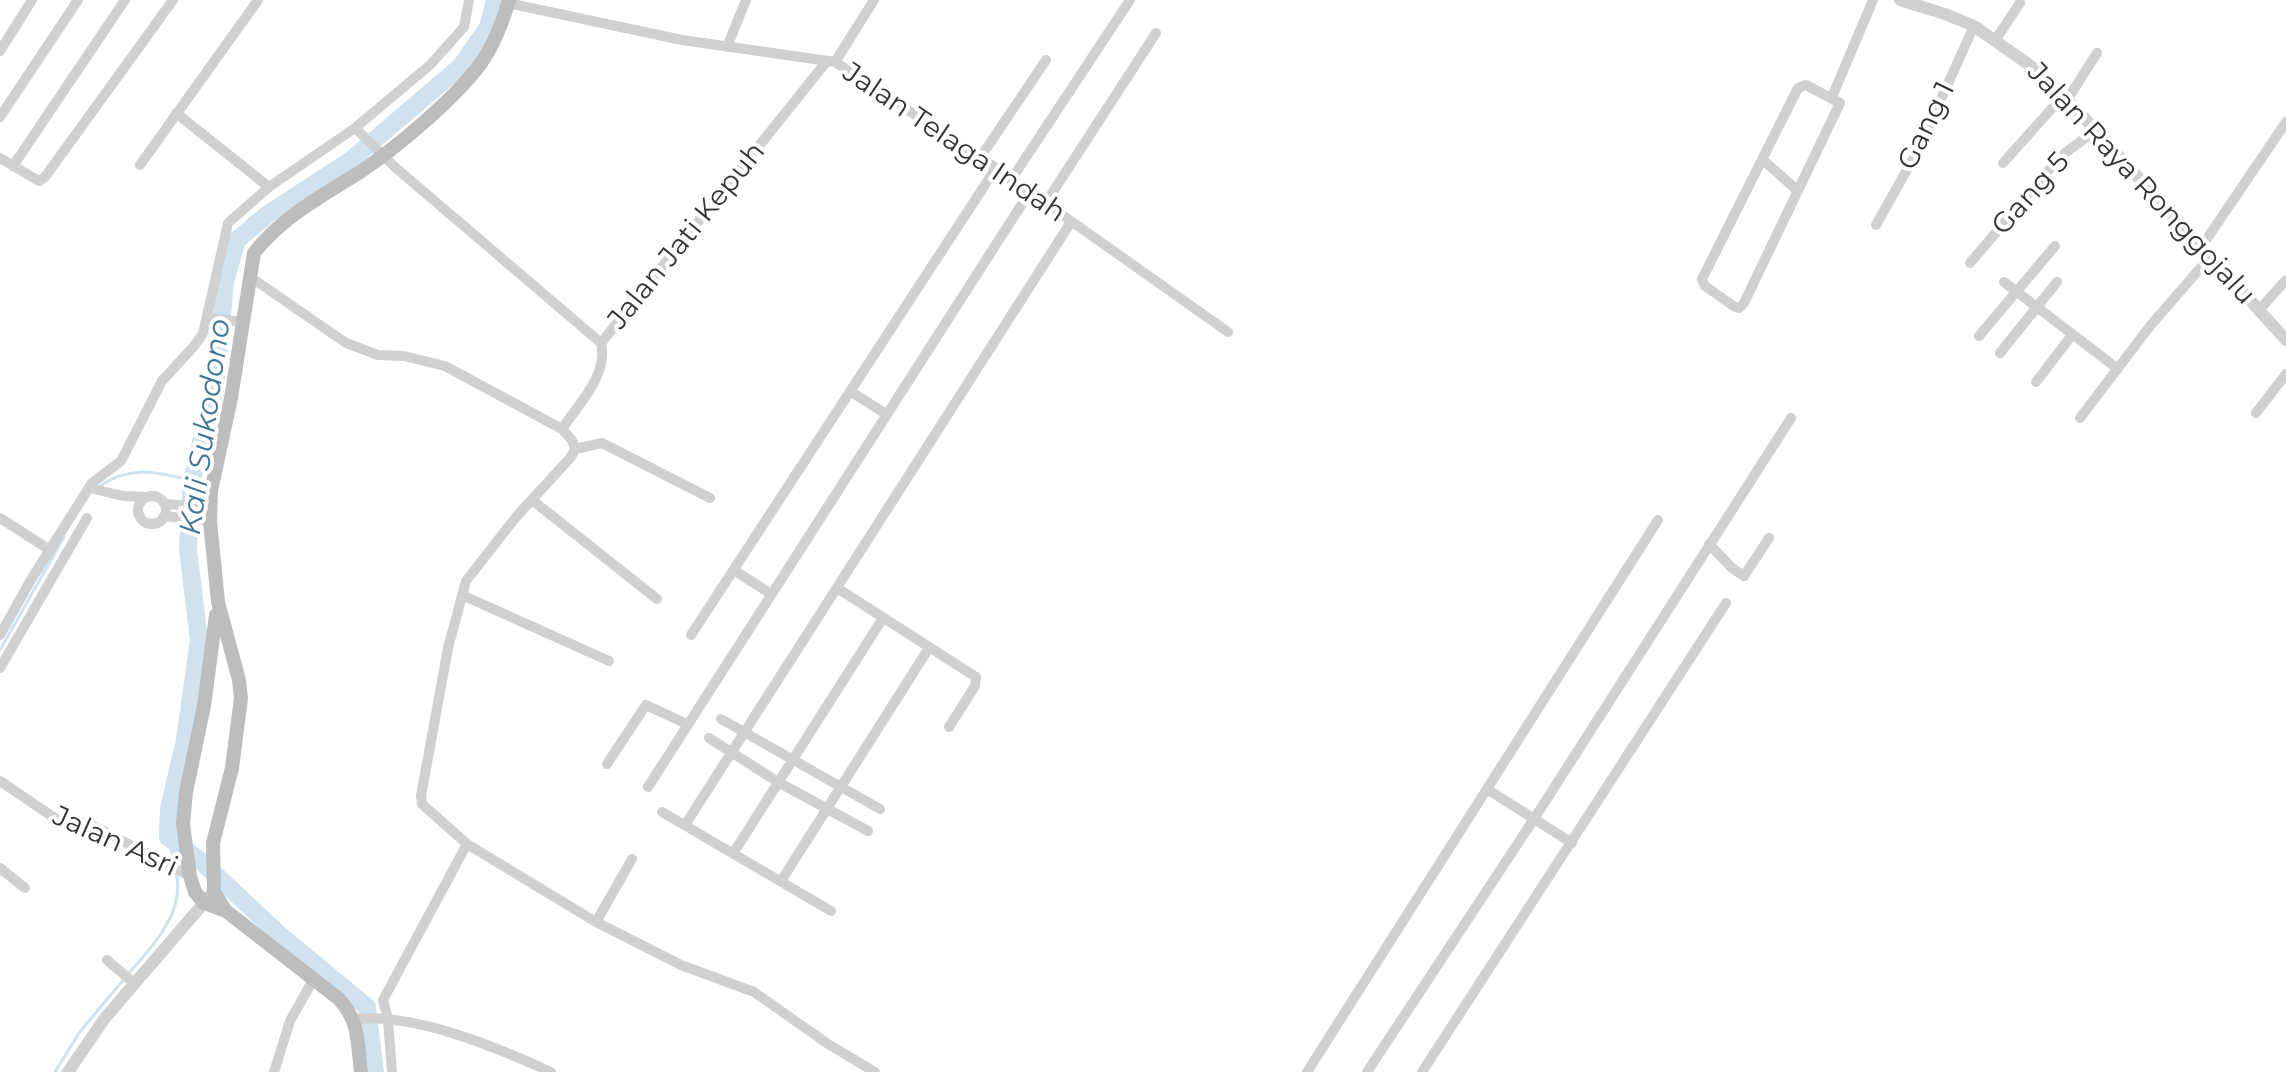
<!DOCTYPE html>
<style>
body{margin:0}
canvas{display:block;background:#fff}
</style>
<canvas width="2286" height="1072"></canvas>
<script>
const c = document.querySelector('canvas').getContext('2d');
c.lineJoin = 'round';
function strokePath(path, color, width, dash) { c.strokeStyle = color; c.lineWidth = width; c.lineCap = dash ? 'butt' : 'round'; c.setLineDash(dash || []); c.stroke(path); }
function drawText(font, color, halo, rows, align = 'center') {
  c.font = font + ' Montserrat,sans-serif'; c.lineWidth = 8; c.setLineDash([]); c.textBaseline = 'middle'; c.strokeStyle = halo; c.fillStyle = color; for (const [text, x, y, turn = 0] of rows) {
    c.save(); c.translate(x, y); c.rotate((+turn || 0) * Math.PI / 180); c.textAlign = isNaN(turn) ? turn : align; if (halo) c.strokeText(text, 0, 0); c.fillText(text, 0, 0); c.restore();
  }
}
strokePath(new Path2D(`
 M100 486C132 464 156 473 192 480
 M0 650 64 537
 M168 837 175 865
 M129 973C153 946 186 911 176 872
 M55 1072 79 1033 124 979`), '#cfe2ee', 3);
strokePath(new Path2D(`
 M375 1072 367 1007 281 936 202 862 168 837 169 808 185 740 199 640 188 550 192 480 216 381 225 282 237 240 268 214 351 160 461 66 488 27 495 0`), '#cfe2ee', 18);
strokePath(new Path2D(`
 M508 3 682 40 835 62 996 168 1228 332
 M1996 39 2020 3
 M727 47 746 0
 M0 51 32 0
 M835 62 874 0
 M1806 85 1840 103 1744 303 1739 308 1735 307 1705 286 1702 279 1798 88Z
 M1832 97 1873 0
 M2067 100 2097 53
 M176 113 269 187
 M0 117 78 0
 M355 128 396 168 601 343
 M0 158 39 181 45 177 173 0
 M980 158 1046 60
 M1762 159 1798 191
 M2003 163 2063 96
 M140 165 258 0
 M13 166 125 0
 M1011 180 1130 0
 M1045 204 1156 33
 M1876 225 1918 150 1974 26
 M2202 246 2286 122
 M1970 263 2061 156 2096 130
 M249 276 346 343 378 355 404 356 445 366 562 429 572 440 575 449 571 457 516 517 466 581 448 648 421 796 422 804 467 844 596 922 681 965 754 992 828 1044 875 1072
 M2004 282 2118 369
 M2260 309 2286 280
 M208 318 243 322
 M1979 336 2055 246
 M601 343 827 61
 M2000 353 2057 282
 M2036 382 2072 335
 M850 391 886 414
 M2256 413 2286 374
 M2080 418 2150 326 2210 257
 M562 429C578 405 609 374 601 343
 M575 449 602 443 710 498
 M90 488 123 496 146 497
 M138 510a14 14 0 1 1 28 0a14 14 0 1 1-28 0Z
 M532 500 657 599
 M165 504 211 507
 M165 516 210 521
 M0 518 50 550
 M1709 544 1732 568 1744 576 1769 538
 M734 570 771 594
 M837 588 976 677 975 686 949 727
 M462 595 609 661
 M0 635 32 578 92 483 121 461 162 381 195 345 203 333 228 223 269 187 355 128 430 65 464 27 469 0
 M691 635 996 168
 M0 668 87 518
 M721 719 880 809
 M709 738 778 782 868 831
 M607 764 646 705 687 724
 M0 781 62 823H88L190 876
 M648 787 1029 193
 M1487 789 1572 843
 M662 812 831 911
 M685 825 1071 222
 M734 852 883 618
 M0 868 25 888
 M781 881 929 648
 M596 922 632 859
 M107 960 134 983
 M355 1019C415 1013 496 1047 551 1072
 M274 1072 290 1021 313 980
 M392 1072 388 1020 383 1000 467 844
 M1307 1072 1658 520
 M1367 1072 1534 819 1791 418
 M1422 1072 1726 603`), '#d0d0d0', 10);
strokePath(new Path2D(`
 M1900 0 1945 14 1974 26 2038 71 2080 113 2286 340
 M68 1072 105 1018 209 897`), '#d0d0d0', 12);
strokePath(new Path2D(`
 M216 615 204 706 186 792 183 824 190 876 195 892 204 903 226 911 339 999C360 1022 357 1042 361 1072
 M226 911 214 892 213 843 232 768 241 698 239 680 218 602 210 521 211 491 231 398 254 253C282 217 322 196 360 172 396 148 447 105 475 71 491 52 502 24 509 0`), '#bdbdbd', 14);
drawText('28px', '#333', '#fff', [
 ["Gang 1",1927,126,-64],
 ["Jalan Telaga Indah",954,143,34],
 ["Jalan Raya Ronggojalu",2141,184,47],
 ["Gang 5",2031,194,-48],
 ["Jalan Jati Kepuh",687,236,-51],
 ["Jalan Asri",115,842,24]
]);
drawText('italic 30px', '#3f7597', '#fff', [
 ["Kali Sukodono",206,427,-82]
]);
</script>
